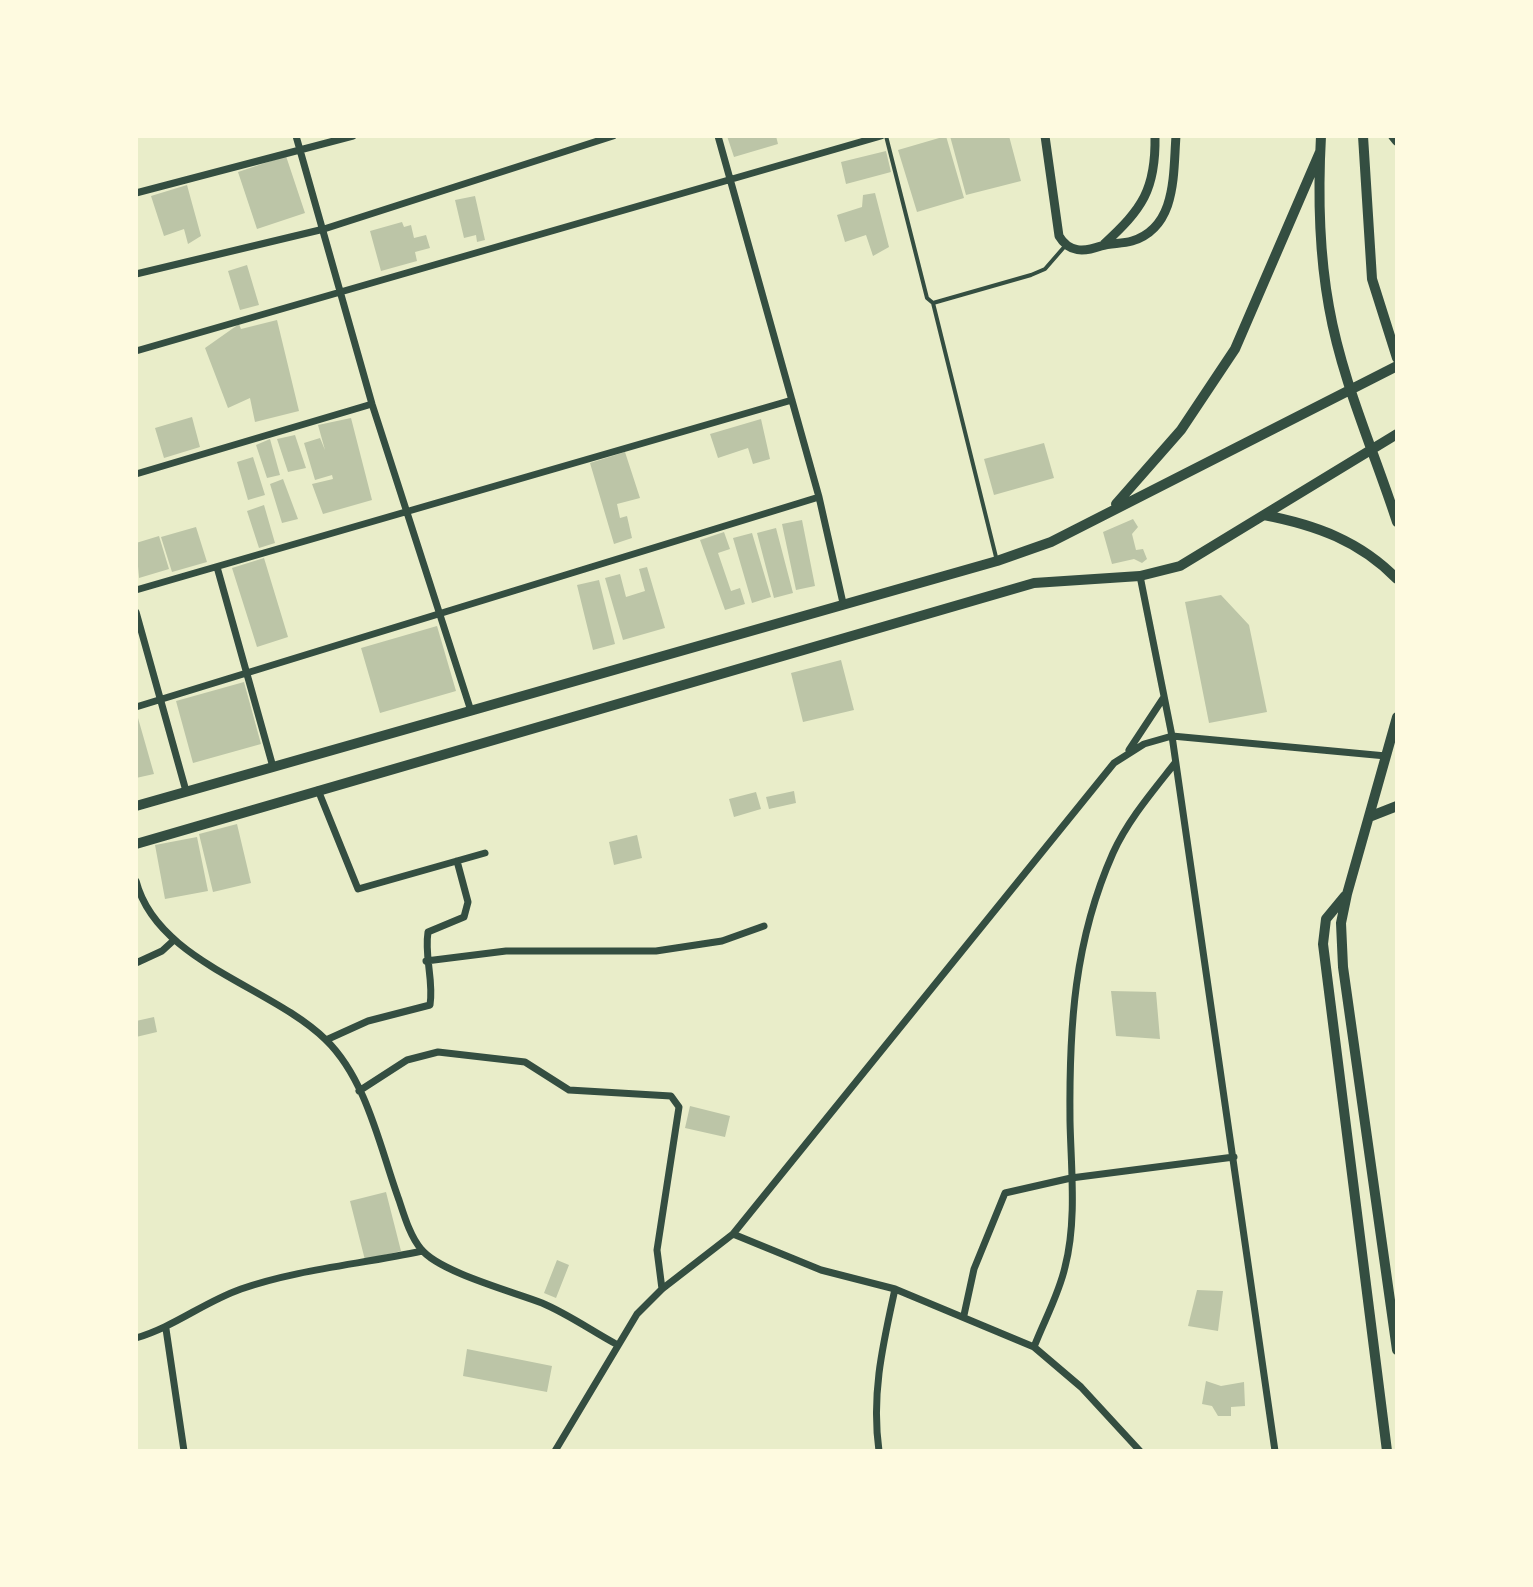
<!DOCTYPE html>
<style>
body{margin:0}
#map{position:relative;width:1533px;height:1587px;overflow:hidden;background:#e9edc9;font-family:"Source Sans 3",sans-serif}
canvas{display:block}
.frame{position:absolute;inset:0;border:138px solid #fefae0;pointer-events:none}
</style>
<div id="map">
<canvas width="1533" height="1587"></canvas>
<div class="frame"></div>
</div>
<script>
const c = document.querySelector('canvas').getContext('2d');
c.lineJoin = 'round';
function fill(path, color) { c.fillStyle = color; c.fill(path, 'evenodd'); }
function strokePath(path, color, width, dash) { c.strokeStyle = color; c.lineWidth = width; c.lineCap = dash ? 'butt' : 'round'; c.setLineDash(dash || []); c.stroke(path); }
fill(new Path2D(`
 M727 136H776L778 144 734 157Z
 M946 136 964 198 917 212 898 150Z
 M950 136H1009L1021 181 966 195Z
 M886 151 891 172 846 184 841 162Z
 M286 156 305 213 257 229 238 172Z
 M187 185 201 236 188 244 184 229 164 236 151 196Z
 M875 193 889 247 873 256 866 235 845 242 837 215 862 207 863 195Z
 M475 196 485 240 477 242 476 235 464 238 455 200Z
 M402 222 404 227 411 225 414 238 426 235 430 248 415 252 417 261 381 271 370 231Z
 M247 265 259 305 240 310 228 271Z
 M277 320 299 411 255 422 250 398 228 408 205 348 239 324 241 329Z
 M192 417 200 447 164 458 155 428Z
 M351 418 372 500 323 514 312 484 333 479 332 475 315 480 304 443 320 438 325 450 318 425Z
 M761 419 770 459 753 464 748 448 718 458 710 434Z
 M295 435 306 468 288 472 277 439Z
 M270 439 280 475 267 478 256 445Z
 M1044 443 1054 478 994 495 984 459Z
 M625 452 640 498 617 504 620 518 627 516 632 538 614 544 590 463Z
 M253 457 265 495 248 500 237 462Z
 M283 479 298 519 282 523 270 484Z
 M264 505 275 543 259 548 247 511Z
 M1133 519 1138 527 1132 534 1136 550 1143 549 1147 559 1142 563 1134 559 1112 564 1103 532Z
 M802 520 815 586 796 590 782 524Z
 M196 527 207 562 172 572 161 537Z
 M776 528 793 593 774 598 757 533Z
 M724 532 730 549 718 553 731 591 740 588 745 604 725 610 700 540Z
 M752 533 771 597 752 603 733 538Z
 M159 536 169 569 139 578 136 543Z
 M264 558 288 637 257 647 232 568Z
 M647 567 665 628 623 640 605 578 620 574 626 597 645 591 639 569Z
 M599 580 615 644 593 650 577 585Z
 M1221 595 1249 625 1267 712 1209 723 1185 602Z
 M437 626 456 691 380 713 361 648Z
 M841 660 854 710 803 722 791 673Z
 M244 682 261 744 193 763 176 701Z
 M136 711 154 774 136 778Z
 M794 791 796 803 769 809 766 797Z
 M756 792 761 809 734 817 729 799Z
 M237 824 251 883 213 892 199 834Z
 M637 835 642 858 614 865 609 842Z
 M197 837 208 891 165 899 155 845Z
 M1111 991 1156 992 1160 1039 1116 1036Z
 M154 1017 157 1032 136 1037V1021Z
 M690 1106 730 1116 725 1137 685 1128Z
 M386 1192 401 1251 365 1260 350 1201Z
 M557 1260 569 1265 556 1298 544 1293Z
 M1197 1290 1223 1291 1218 1331 1188 1326Z
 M467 1349 552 1366 547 1392 463 1376Z
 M1206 1381 1221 1386 1244 1382 1245 1406 1231 1407V1416H1218L1212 1406 1202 1404Z`), '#bcc5a7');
strokePath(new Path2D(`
 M886 136 927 298 933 303 1031 275 1045 269 1065 246
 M933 303 997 561`), '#344e41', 4);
strokePath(new Path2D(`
 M296 136 372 404 471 711
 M718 136 819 497 843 603
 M136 193 353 136
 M136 274 324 229 613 136
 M136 351 881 136
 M136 474 372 404
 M217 567 273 767
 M1140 576 1172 736 1275 1451
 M136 590 792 400
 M136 612 186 791
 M136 707 819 497
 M1129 750 1164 697
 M318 790 358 889 485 853
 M136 881C157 962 271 986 326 1040 367 1080 380 1148 399 1200 404 1215 410 1236 421 1249 439 1272 514 1292 542 1303 568 1314 592 1331 616 1344
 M426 961 506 951H656L722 941 764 926
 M136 963 162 951 174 940
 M326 1040 368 1021 430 1005C434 980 424 957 428 932L464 917 468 902 457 861
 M359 1091 407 1060 438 1052 525 1062 569 1090 671 1096 679 1107 657 1250 662 1289
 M733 1234 821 1270 895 1289 1034 1347 1081 1387 1140 1451
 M964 1315 974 1269 1005 1193 1071 1178 1234 1157
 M166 1329 184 1451
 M136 1338C174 1327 204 1302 241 1289 298 1269 363 1264 422 1251
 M1034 1347C1044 1321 1059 1294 1065 1267 1077 1221 1071 1168 1070 1121 1069 1027 1074 941 1113 853 1128 820 1153 791 1175 763
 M555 1451 637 1314 662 1289 733 1234 1114 763 1144 744 1172 736 1386 756
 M879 1451C871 1394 883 1344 895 1289`), '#344e41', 7);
strokePath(new Path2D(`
 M1045 136 1059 236C1069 253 1084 252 1101 246 1110 243 1122 244 1132 241 1177 227 1173 175 1176 136
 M1104 244C1142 209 1156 190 1155 136`), '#344e41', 9);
strokePath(new Path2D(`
 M1321 136C1318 191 1319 252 1329 307 1342 381 1374 451 1397 522
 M1363 136 1372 279 1397 358
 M1393 136 1397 141
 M1116 504 1181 430 1235 349 1320 152
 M1264 515C1316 525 1360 541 1397 579
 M1397 717 1347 894 1341 923 1343 967 1397 1350
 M136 806 997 561 1051 542 1397 366
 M1369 817 1397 806
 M136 844 1034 583 1140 576 1180 566 1397 434
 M1345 896 1326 919 1323 944 1387 1451`), '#344e41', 10);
</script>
